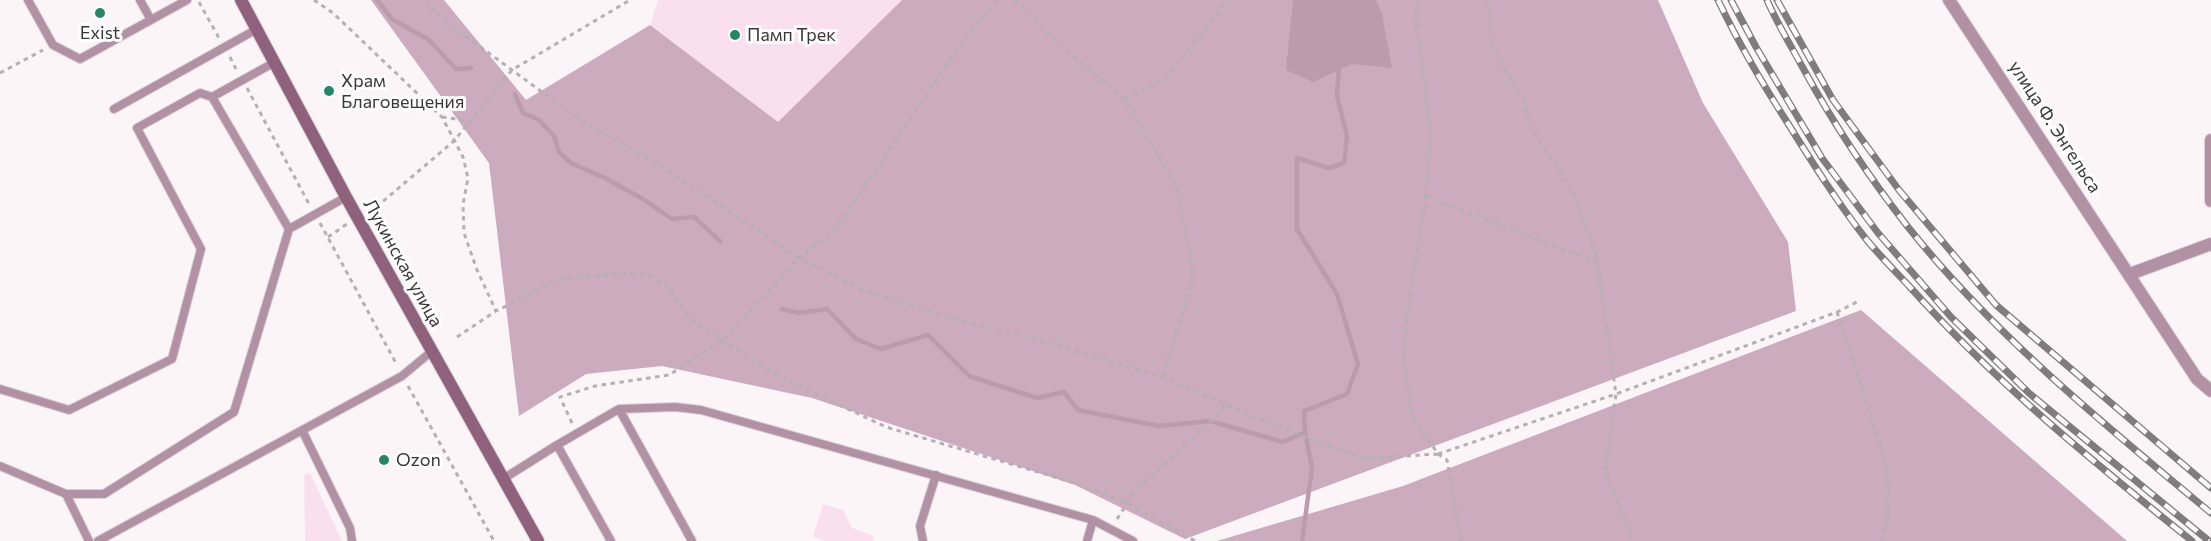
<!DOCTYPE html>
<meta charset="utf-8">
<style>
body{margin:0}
canvas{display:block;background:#fbf5f8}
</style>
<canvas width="2211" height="541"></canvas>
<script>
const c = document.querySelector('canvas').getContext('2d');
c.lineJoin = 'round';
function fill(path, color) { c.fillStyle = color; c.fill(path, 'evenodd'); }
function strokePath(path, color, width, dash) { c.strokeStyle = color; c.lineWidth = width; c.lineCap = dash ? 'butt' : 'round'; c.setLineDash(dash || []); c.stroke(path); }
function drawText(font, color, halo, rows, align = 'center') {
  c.font = font + ' Commissioner,sans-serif'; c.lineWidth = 6; c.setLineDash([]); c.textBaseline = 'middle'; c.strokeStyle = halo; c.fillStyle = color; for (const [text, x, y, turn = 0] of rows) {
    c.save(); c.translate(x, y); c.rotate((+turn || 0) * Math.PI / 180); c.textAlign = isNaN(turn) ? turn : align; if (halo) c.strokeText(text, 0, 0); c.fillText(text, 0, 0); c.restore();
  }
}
fill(new Path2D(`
 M658 0H902L778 122 650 25Z
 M310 473 342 541H305L304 475Z
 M823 504 843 510 852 528 874 536 873 541H825L813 537Z`), '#fae0ee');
fill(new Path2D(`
 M371 0H444L526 100 650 25 778 122 902 0H1658L1703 103 1788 242 1796 311 1185 539 1075 485 812 398 662 366 586 374 519 416 489 163Z
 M1861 310 2127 541H1217L1403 486Z`), '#cbabbd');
fill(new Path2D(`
 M1293 0H1376L1382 14 1392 68 1352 64 1313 82 1286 70Z`), '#bb9bad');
strokePath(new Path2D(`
 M377 0 392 19 429 40 456 69 471 68
 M515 94 523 113 539 120 554 136 559 152 571 163 605 178 643 199 672 219 694 217 720 241
 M782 309 800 313 827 309 856 339 881 349 928 335 969 376 1037 398 1064 392 1078 410 1159 426 1210 421 1283 442 1305 432
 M1302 541 1312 468 1305 432 1304 411 1347 394 1358 364 1337 294 1297 229V158L1329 168 1344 163 1347 136 1337 96 1339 66`), '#bb9bad', 4.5);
const lane = new Path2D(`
 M28 0 53 45 80 59 187 0
 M140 0 151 20
 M114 109 257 29
 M289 229 346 197
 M0 389 69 410 172 359 201 249 137 128 200 93 212 97 275 62
 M619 409 692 541
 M302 430 350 528 352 541
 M557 445 611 541
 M0 466 66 494 89 541
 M503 479 557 445 619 409 675 407 701 410 1093 520 1133 541
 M66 494H104L234 412 289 229 212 97
 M98 541 402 376 432 351
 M923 541 920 526 936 475
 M1087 541 1093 520`);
const street = new Path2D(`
 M1949 0 2197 379 2211 391
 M2211 140V201
 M2130 274 2211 244`);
const secondary = new Path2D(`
 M241 0 346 197 538 541`);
strokePath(lane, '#d8d3d5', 10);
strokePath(street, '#d8d3d5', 14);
strokePath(secondary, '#d8d3d5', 14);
strokePath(new Path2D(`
 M314 0 333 13 442 117 463 157 468 178 463 204 464 233 477 270 496 311
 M426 0 434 11 456 29 583 122 661 166 799 258 866 291 953 319 1032 338 1163 377 1247 414 1320 443 1362 457 1373 458 1438 454 1412 415 1404 361 1406 320 1426 196 1431 132 1416 18 1418 0
 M1015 0 1057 43 1125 99 1177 188 1194 275 1163 377
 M1487 0 1490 11 1491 45 1524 103 1531 128 1572 190 1596 254 1616 394 1605 472 1633 541
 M199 2 219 38
 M230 57 236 69
 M0 73 43 50
 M247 88 309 204
 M1125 99 1168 76 1227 0
 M442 117 470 121
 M1426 196 1597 262
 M368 211 381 203 454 141 512 70 630 0
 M320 223 397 365
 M328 237 347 224
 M1837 312 1888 469 1887 522 1882 541
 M457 337 496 311 561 279 633 273 649 276 665 284 691 320 782 378 886 427 1085 486 1127 503 1195 541
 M408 386 494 541
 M572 423 560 397 595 386 669 375 723 340 799 258 836 229 957 49 997 0
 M1438 454 1616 394 1837 312 1857 302
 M1438 454 1447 460 1461 541
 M1117 519 1135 491 1221 412 1225 404`), '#b5b0b2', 3, [4.5, 4.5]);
strokePath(lane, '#b291a4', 8);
strokePath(street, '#b291a4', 12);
strokePath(secondary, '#8f617c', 12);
const rail = new Path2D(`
 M1718 0C1738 42 1762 83 1787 122 1812 162 1837 202 1866 239 1879 255 1895 271 1909 286 1996 383 2091 460 2192 541
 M1731 0 1756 47 1822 158 1878 233 1951 317 2030 394 2209 541
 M1767 0C1777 23 1791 46 1803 68 1833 123 1869 177 1908 227 1994 335 2105 425 2211 513
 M1777 0 1833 100 1899 190 1996 305 2211 488`);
strokePath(rail, '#807c7e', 7);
strokePath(rail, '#fff', 4.5, [14]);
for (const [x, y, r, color] of [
 [100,13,6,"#228762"],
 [735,35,6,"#228762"],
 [329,91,6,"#228762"],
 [384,460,6,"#228762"]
]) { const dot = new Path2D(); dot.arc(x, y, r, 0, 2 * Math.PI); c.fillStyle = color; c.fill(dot); strokePath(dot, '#fff', 2); }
drawText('18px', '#3a3738', '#fff', [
 ["Exist",100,33,"center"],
 ["Памп Трек",747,35],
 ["Храм",341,81],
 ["Благовещения",341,102],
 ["Ozon",396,460]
], 'left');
drawText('18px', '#3a3738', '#fff', [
 ["улица Ф. Энгельса",2055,127,57],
 ["Лукинская улица",403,263,61]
]);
</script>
